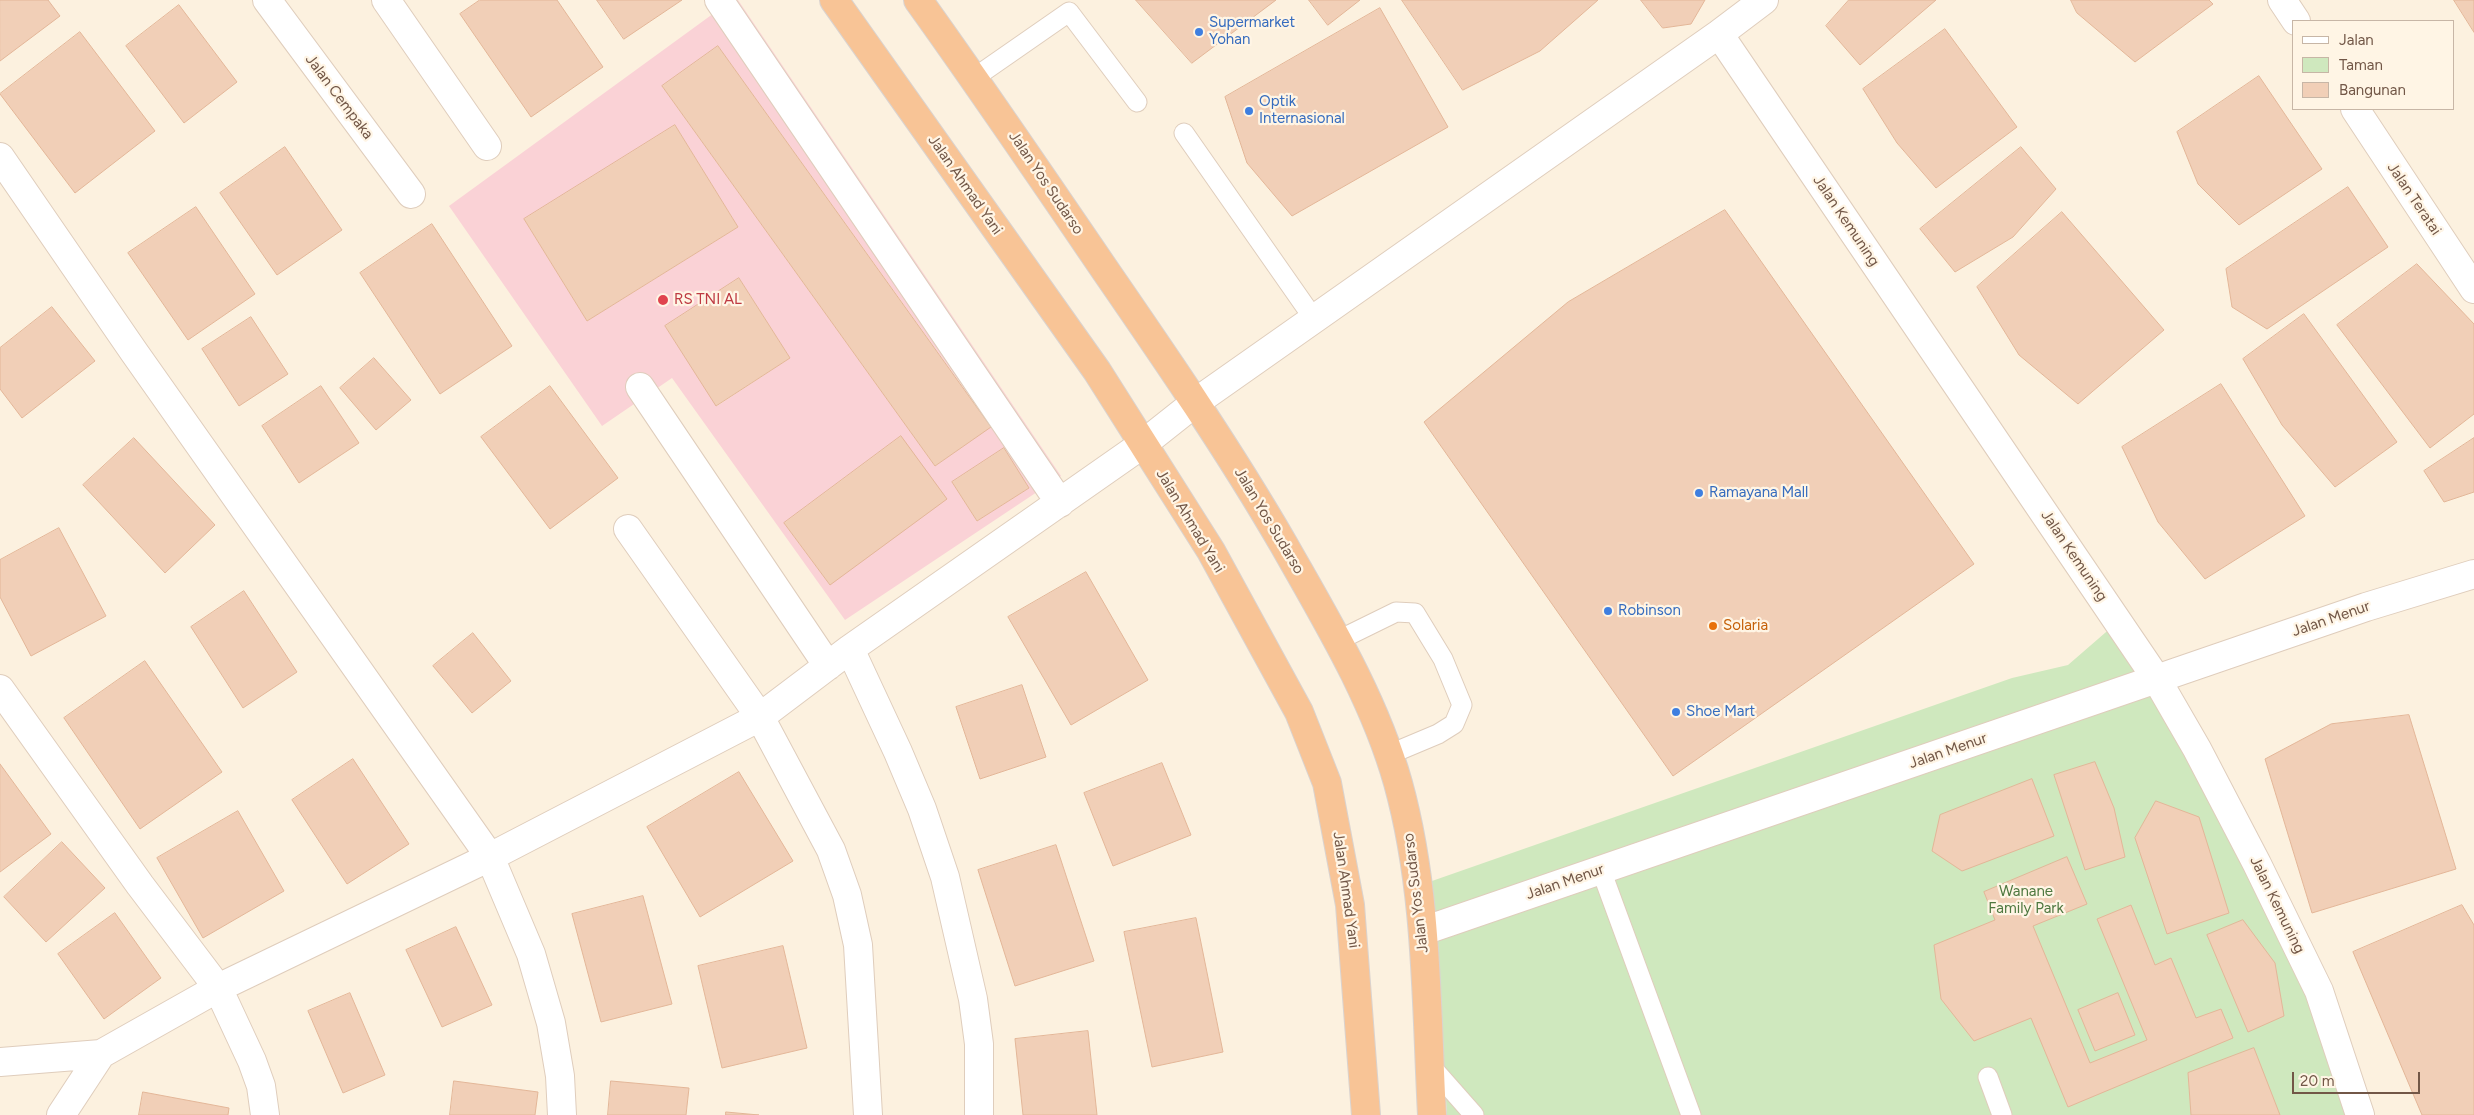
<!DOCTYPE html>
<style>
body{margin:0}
#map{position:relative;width:2474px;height:1115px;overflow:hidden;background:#fcf1df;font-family:Figtree,sans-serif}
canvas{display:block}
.legend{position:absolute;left:2292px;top:20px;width:162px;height:90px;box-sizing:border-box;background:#fff5e5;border:1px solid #c7b6a6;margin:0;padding:6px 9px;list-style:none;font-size:15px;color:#725747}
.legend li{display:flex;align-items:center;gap:10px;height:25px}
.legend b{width:25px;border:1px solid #c7b6a6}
.scale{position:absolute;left:2292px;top:1072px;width:128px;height:22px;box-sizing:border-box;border:2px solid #725747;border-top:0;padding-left:6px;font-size:15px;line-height:18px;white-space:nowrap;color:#725747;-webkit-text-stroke:4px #fff5e5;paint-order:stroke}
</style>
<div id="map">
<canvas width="2474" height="1115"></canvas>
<ul class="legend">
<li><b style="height:6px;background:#fff"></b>Jalan</li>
<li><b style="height:14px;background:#cfe8be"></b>Taman</li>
<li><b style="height:14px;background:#f1cfb7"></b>Bangunan</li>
</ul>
<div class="scale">20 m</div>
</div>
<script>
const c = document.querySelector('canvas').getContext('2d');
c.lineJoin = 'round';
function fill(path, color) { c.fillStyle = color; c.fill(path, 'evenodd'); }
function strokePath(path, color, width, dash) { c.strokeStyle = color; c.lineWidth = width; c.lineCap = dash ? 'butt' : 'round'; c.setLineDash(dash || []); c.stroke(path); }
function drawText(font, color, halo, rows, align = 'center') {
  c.font = font + ' Figtree,sans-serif'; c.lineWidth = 4.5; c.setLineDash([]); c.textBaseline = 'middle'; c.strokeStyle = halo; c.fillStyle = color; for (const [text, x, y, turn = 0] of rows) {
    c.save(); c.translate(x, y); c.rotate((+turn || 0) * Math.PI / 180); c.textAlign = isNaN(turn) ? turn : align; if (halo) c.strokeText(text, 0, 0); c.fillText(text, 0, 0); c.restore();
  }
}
fill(new Path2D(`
 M732 0H738L1061 476 845 620 672 378 602 426 449 206ZM718 46 991 426 935 466 662 86ZM675 125 738 227 587 321 524 219ZM739 278 790 358 717 406 665 326ZM901 436 830 585 784 523ZM1004 448 1029 488 977 521 952 482Z`), '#fad2d6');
fill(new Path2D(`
 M2113 626 2188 751 2319 1006 2352 1115H1447L1432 881 2012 678 2068 665Z`), '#cfe8be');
const building = new Path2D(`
 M0 0H48L60 16 0 61Z
 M480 0H557L603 67 531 117 460 14Z
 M597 0H682L624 39Z
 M1136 0H1276L1192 63Z
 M1309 0H1360L1328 25Z
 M1402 0H1598L1540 51 1463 90Z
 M1641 0H1705L1691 24 1663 28Z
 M1849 0H1936L1860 65 1826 26Z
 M2071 0H2209L2213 4 2135 62 2077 13Z
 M2454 0H2474V32Z
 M179 5 237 82 184 123 126 46Z
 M1380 8 1448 127 1292 216 1247 163 1225 97Z
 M1945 29 2017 127 1936 188 1897 143 1863 89Z
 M80 32 155 131 75 193 0 94Z
 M718 46 991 427 935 466 662 86Z
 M2259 76 2322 169 2239 225 2198 184 2177 132Z
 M675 125 738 227 587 321 524 219Z
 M285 147 342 230 277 275 220 193Z
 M2021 147 2056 189 2013 237 1955 272 1920 229Z
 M2348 187 2388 247 2267 329 2232 307 2226 269Z
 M196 207 255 294 188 340 128 253Z
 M1725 210 1974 564 1673 776 1424 422 1568 302Z
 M2062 212 2164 330 2078 404 2019 355 1977 287Z
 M432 224 512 346 440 394 360 273Z
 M2417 264 2474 324V414L2430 448 2337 325Z
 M739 278 790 358 716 406 665 326Z
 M52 307 95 361 22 418 0 389V348Z
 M2304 314 2397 442 2335 487 2282 425 2243 359Z
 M251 317 288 374 239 406 202 349Z
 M374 358 411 400 376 430 340 388Z
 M2221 384 2305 516 2205 579 2158 522 2122 447Z
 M321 386 359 443 299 483 262 426Z
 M550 386 618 478 550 529 481 437Z
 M901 436 947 499 830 585 784 523Z
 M134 438 215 525 165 573 83 485Z
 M2474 438V492L2444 502 2424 471Z
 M1004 448 1029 488 977 521 952 482Z
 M59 528 106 616 31 656 0 597V560Z
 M1086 572 1148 680 1071 725 1008 617Z
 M244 591 297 672 243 708 191 627Z
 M473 633 511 681 472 713 433 666Z
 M145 661 222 772 140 829 64 718Z
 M1022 685 1046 757 980 779 956 707Z
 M2409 715 2456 869 2312 913 2265 759 2331 724Z
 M353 759 409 844 347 884 292 800Z
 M2095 762 2114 808 2125 857 2085 870 2054 775Z
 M1162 763 1191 835 1113 866 1084 793Z
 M0 764 51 834 0 872Z
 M739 772 793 861 700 917 647 827Z
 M2032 779 2054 836 1962 871 1932 851 1940 815Z
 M2156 801 2199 817 2229 913 2167 934 2135 838Z
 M238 811 284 891 203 938 157 858Z
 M62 842 105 888 46 942 4 897Z
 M1056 845 1094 961 1015 986 978 870Z
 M2067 857 2087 904 2033 926 2090 1063 2147 1040 2097 919 2131 905 2155 965 2171 958 2196 1018 2221 1009 2233 1038 2068 1107 2031 1018 1974 1041 1941 999 1934 945 1995 920 1984 892Z
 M643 896 672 1004 601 1022 572 914Z
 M2462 905 2474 925V1115H2422L2353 952Z
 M115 913 161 978 104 1019 58 954Z
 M1196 918 1223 1052 1152 1067 1124 932Z
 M2243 920 2275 963 2284 1016 2248 1032 2207 935Z
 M456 927 492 1005 442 1027 406 950Z
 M783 946 807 1048 722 1068 698 966Z
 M350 993 385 1075 343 1093 308 1011Z
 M2118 993 2135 1035 2095 1051 2078 1010Z
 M1088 1031 1097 1115H1023L1015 1039Z
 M2254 1048 2280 1115H2191L2188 1073Z
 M454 1081 538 1092 535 1115H450Z
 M611 1081 689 1088 686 1115H608Z
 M143 1092 229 1108 228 1115H139Z
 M726 1112 759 1115H726Z`);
fill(building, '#f1cfb7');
strokePath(building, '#e3b698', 1);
const service = new Path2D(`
 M974 78 1069 12 1137 102
 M1184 133 1314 319
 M1339 640 1396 612 1415 613 1443 659 1462 705 1454 724 1438 734 1388 755
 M1601 870 1691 1115
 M1429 1064 1474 1115
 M1988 1077 2002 1115`);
const minor = new Path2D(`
 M267 0 411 194
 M386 0 487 146
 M719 0 1060 503
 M2282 0 2296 21
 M1719 34 2156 678 2197 749 2257 864 2319 991 2360 1115
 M2355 109 2474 289
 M0 157 134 352 490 857 531 954 551 1023 560 1076 562 1115
 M640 387 828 666
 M628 529 760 717 831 850 847 895 858 945 868 1115
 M850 649 898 752 922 809 945 877 973 999 979 1044V1115
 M0 689 140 885 218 988 252 1061 261 1086 265 1115
 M1423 931 2366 607 2474 574
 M0 1062 101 1054
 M61 1115 101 1054 218 988 490 857 760 717 850 649 1143 444 1196 402 1719 34 1764 0`);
const trunk = new Path2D(`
 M834 0 1097 371 1211 551 1299 712 1327 783 1350 905 1366 1115
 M918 0C982 89 1043 179 1105 270 1167 360 1229 450 1284 545 1327 621 1374 698 1398 783 1428 891 1426 1004 1432 1115`);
strokePath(service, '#dfcdbc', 21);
strokePath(minor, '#dfcdbc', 30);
strokePath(trunk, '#dad3cf', 30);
strokePath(service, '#fff', 19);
strokePath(minor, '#fff', 28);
strokePath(trunk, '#f8c496', 28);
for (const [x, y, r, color] of [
 [1199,32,5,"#3f7fe0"],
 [1249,111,5,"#3f7fe0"],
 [663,300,6,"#e0444e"],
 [1699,493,5,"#3f7fe0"],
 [1608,611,5,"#3f7fe0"],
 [1713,626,5,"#e8710a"],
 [1676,712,5,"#3f7fe0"]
]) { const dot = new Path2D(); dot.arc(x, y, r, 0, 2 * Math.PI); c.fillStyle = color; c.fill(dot); strokePath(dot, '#fff5e5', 2); }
drawText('15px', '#366cbe', '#fff5e5', [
 ["Supermarket",1209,23],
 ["Yohan",1209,40],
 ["Optik",1259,102],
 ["Internasional",1259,119],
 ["Ramayana Mall",1709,493],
 ["Robinson",1618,611],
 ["Shoe Mart",1686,712]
], 'left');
drawText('15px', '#725747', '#fff5e5', [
 ["Jalan Cempaka",339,97,53],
 ["Jalan Yos Sudarso",1046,183,56],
 ["Jalan Ahmad Yani",965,185,55],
 ["Jalan Teratai",2414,199,56],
 ["Jalan Kemuning",1846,221,56],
 ["Jalan Ahmad Yani",1190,521,59],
 ["Jalan Yos Sudarso",1269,521,59],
 ["Jalan Kemuning",2074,556,56],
 ["Jalan Menur",2331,619,-19],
 ["Jalan Menur",1948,751,-19],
 ["Jalan Menur",1565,882,-19],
 ["Jalan Ahmad Yani",1346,890,82],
 ["Jalan Yos Sudarso",1416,893,-97],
 ["Jalan Kemuning",2277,905,64]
]);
drawText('15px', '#be3a42', '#fff5e5', [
 ["RS TNI AL",674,300]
], 'left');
drawText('15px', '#c56008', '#fff5e5', [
 ["Solaria",1723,626]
], 'left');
drawText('15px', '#4f7840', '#fff5e5', [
 ["Wanane",2026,892],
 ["Family Park",2026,909]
]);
</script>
